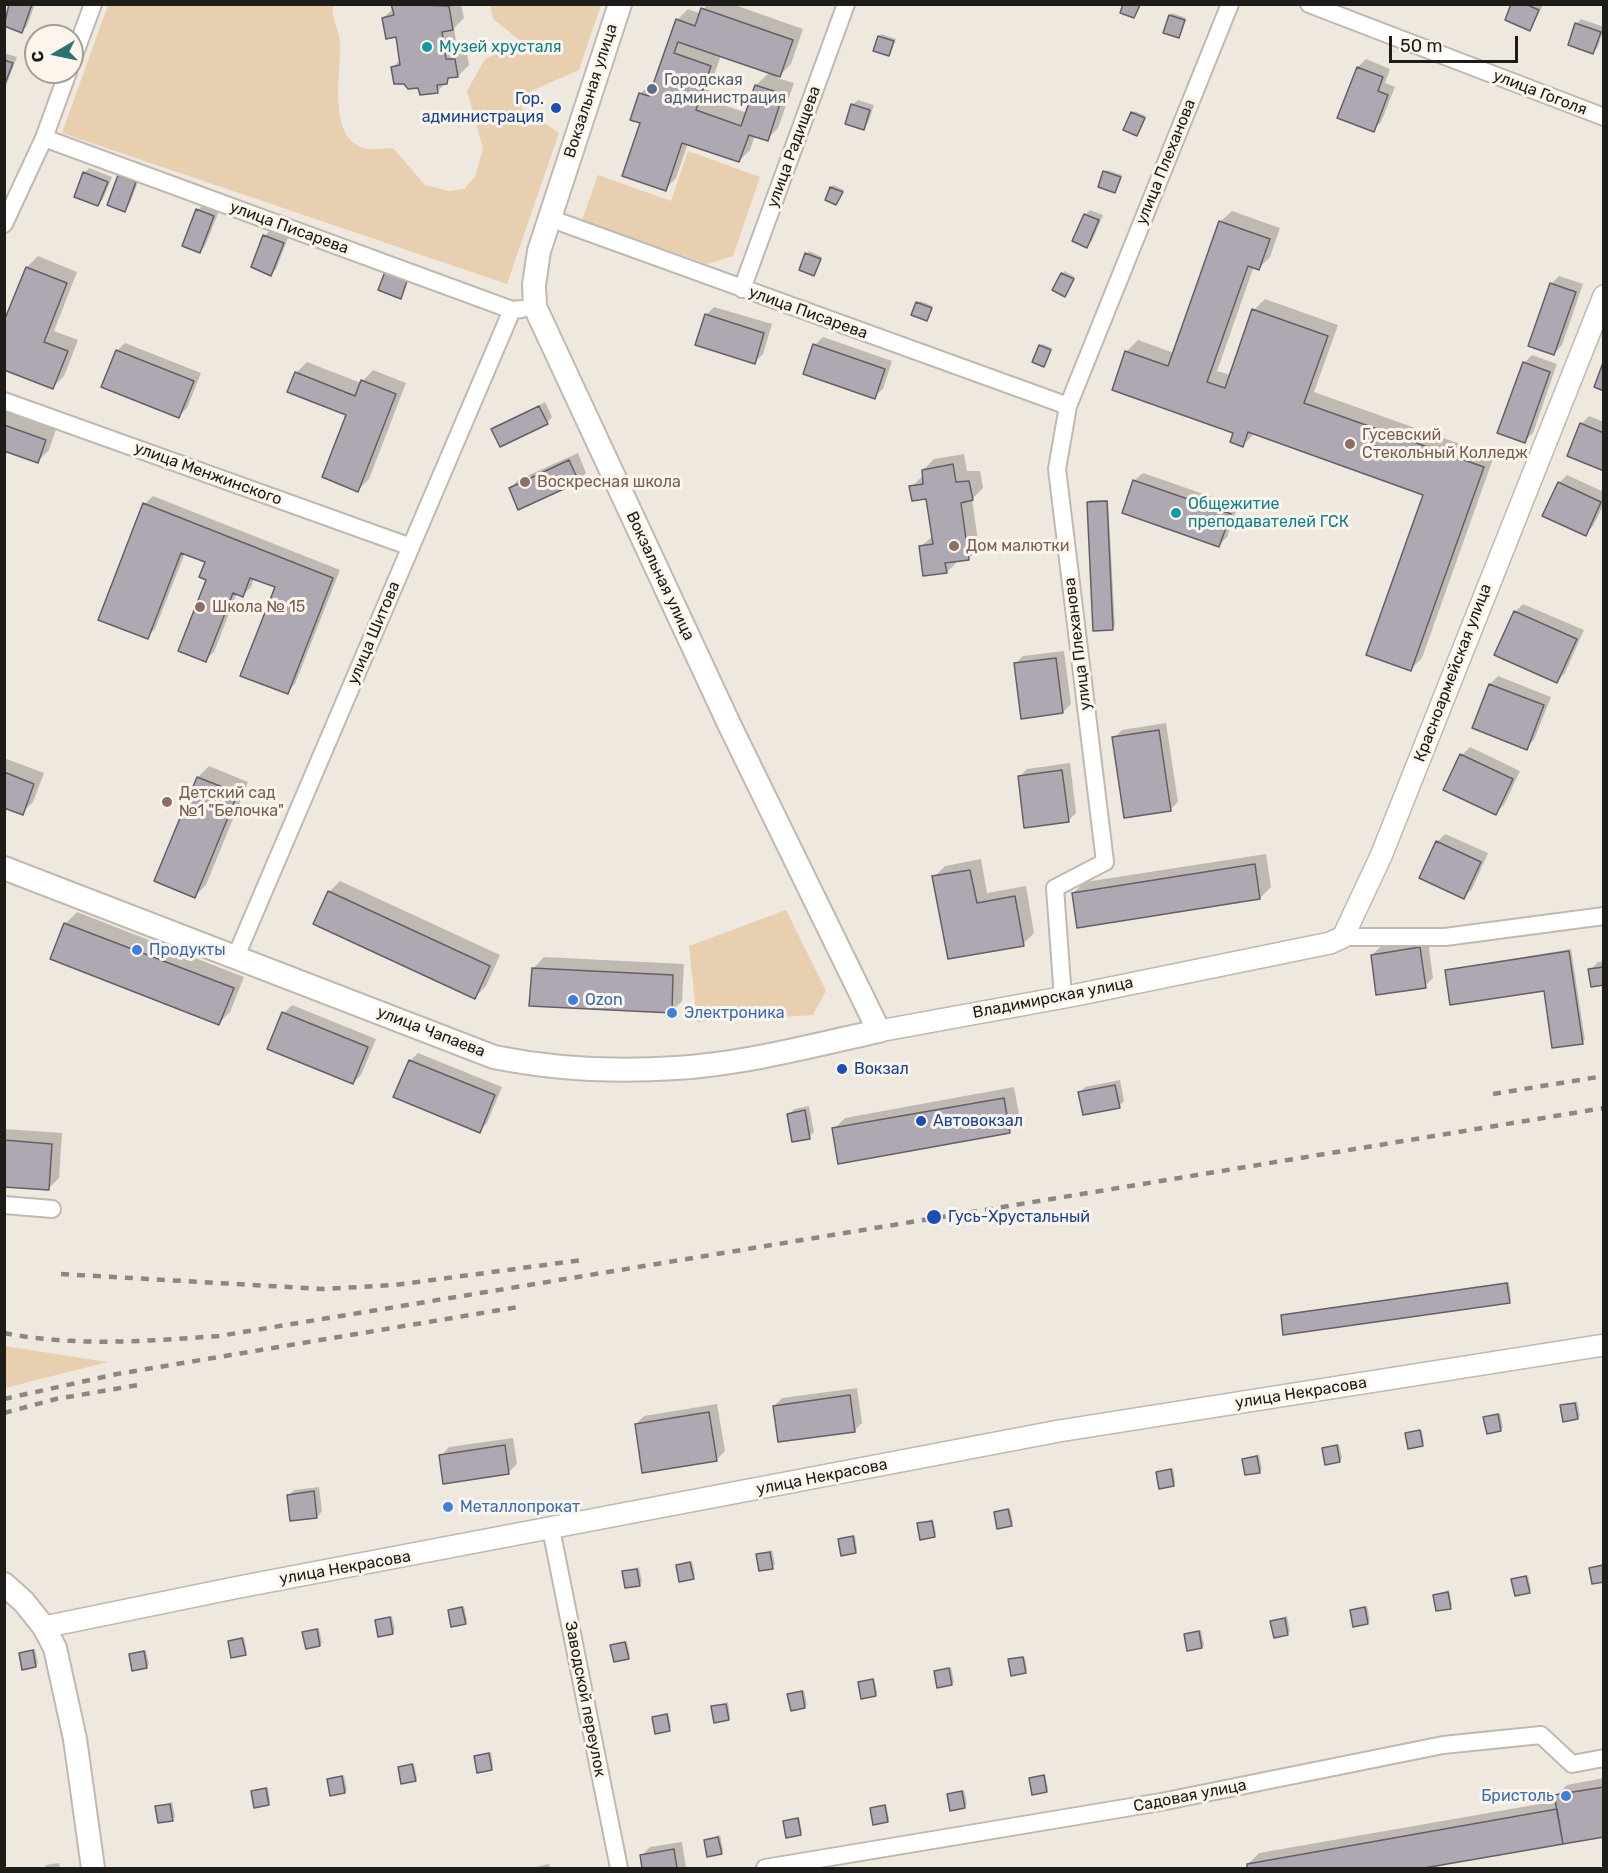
<!DOCTYPE html>
<meta charset="utf-8">
<style>
body{margin:0}
#map{position:relative;width:1608px;height:1873px;overflow:hidden;background:#efe8df;font-family:Rubik,sans-serif}
canvas{display:block}
.frame{position:absolute;inset:0;border:6px solid #1e1c19;pointer-events:none}
.north{position:absolute;left:24px;top:24px;width:60px;height:60px;box-sizing:border-box;background:#fcf5ec;border:2px solid #a39e98;border-radius:50%;rotate:261deg;font-size:16px;font-weight:700;line-height:24px;text-align:center;color:#1e1c19}
.north::after{content:'';display:block;margin:auto;width:21px;height:27px;background:#2a736f;clip-path:polygon(50% 0,100% 100%,50% 72%,0 100%)}
.scale{position:absolute;left:1389px;top:36px;width:129px;height:27px;box-sizing:border-box;border:3px solid #1e1c19;border-top:0;padding-left:8px;font-size:18px;line-height:21px;white-space:nowrap;color:#1e1c19;-webkit-text-stroke:4px #fcf5ec;paint-order:stroke}
</style>
<div id="map">
<canvas width="1608" height="1873"></canvas>
<div class="frame"></div>
<div class="north">С</div>
<div class="scale">50 m</div>
</div>
<script>
const c = document.querySelector('canvas').getContext('2d');
c.lineJoin = 'round';
function fill(path, color) { c.fillStyle = color; c.fill(path, 'evenodd'); }
function strokePath(path, color, width, dash) { c.strokeStyle = color; c.lineWidth = width; c.lineCap = dash ? 'butt' : 'round'; c.setLineDash(dash || []); c.stroke(path); }
function drawText(font, color, halo, rows, align = 'center') {
  c.font = font + ' Rubik,sans-serif'; c.lineWidth = 6; c.setLineDash([]); c.textBaseline = 'middle'; c.strokeStyle = halo; c.fillStyle = color; for (const [text, x, y, turn = 0] of rows) {
    c.save(); c.translate(x, y); c.rotate((+turn || 0) * Math.PI / 180); c.textAlign = isNaN(turn) ? turn : align; if (halo) c.strokeText(text, 0, 0); c.fillText(text, 0, 0); c.restore();
  }
}
fill(new Path2D(`
 M108 5H333C331 19 340 30 340 45 341 74 326 145 370 149 377 150 386 148 393 148L425 185 449 191 464 189 475 177 483 149 467 91 485 59 522 42 493 19 490 5H601L579 70 531 91 521 107 559 133 507 284 62 133Z
 M688 151 760 177 733 256 707 264 582 220 598 175 671 201Z
 M786 910 826 991 813 1015 697 1022 689 946Z
 M5 1346 107 1362H108L5 1388Z`), '#e8cfaf');
fill(new Path2D(`
 M11 4H35L27 26 22 31 4 25Z
 M393 4H461L464 18 454 28 457 48H466L469 65 458 76H452L437 92 420 87 392 68 401 59 397 35 383 18 394 8Z
 M707 4H732L803 29 791 64 777 78 794 83 778 128 767 139 755 135 750 150 739 161 688 143 676 178 665 189 642 122 640 94 651 83 655 84 677 20 688 9 701 14ZM721 55 770 72 756 85 747 113 706 99Z
 M1513 4H1542L1543 5 1530 30Z
 M1172 13 1186 18 1179 36 1170 16Z
 M1581 19 1604 27 1598 47 1593 52 1576 24Z
 M881 34 896 39 889 55 875 50Z
 M4 53 17 57 4 91Z
 M1366 59 1390 69 1385 83 1395 87 1381 122 1373 130 1358 67Z
 M858 100 874 105 868 123 863 128 852 105Z
 M1134 111 1146 116 1139 132 1132 113Z
 M89 168 112 177 103 199 98 204 84 173Z
 M1107 170 1122 175 1115 191 1105 172Z
 M125 171 140 177 129 205 124 210 120 176Z
 M833 185 844 190 836 203 831 188Z
 M203 205 219 211 205 246 200 252 198 210Z
 M1090 210 1103 215 1092 241 1087 246 1085 215Z
 M1232 211 1280 228 1270 257 1259 268 1254 266 1217 371 1231 375 1254 310 1265 299 1338 325 1314 392 1494 456 1422 658 1411 669 1425 494 1255 433 1243 445 1235 432 1114 389 1127 351 1138 340 1174 353 1220 222Z
 M270 230 288 238 276 269 271 274 252 267 265 236Z
 M809 251 822 257 814 274 801 269Z
 M38 256 77 272 54 331 78 340 64 376 53 387 27 267Z
 M1064 271 1075 277 1067 293 1054 290Z
 M1559 276 1583 284 1562 345 1554 354 1551 284Z
 M920 301 933 306 928 317 918 303Z
 M714 307 772 324 763 354 755 362 706 315Z
 M823 337 892 361 883 389 874 397 815 345Z
 M125 343 201 373 187 408 179 416 117 351Z
 M1042 344 1052 348 1046 363 1040 346Z
 M1532 355 1557 364 1533 433 1525 441 1524 363Z
 M307 362 361 383 373 370 406 383 369 479 358 490 348 414 296 373Z
 M545 402 552 417 547 423 493 430Z
 M4 410 56 429 49 450 38 461 4 450Z
 M1589 416 1604 422V469L1581 424Z
 M578 453 586 473 578 481 510 489 518 480Z
 M964 454 967 471H980L983 488 972 499 979 548 968 559 958 561 947 572 920 547 933 536 927 497 911 487 924 475 923 470 934 459Z
 M1143 473 1238 506 1227 537 1219 545 1134 481Z
 M1567 475 1604 492V504L1593 526 1585 534 1559 483Z
 M153 496 340 570 295 684 287 692 277 587 254 578 251 587 243 595 237 593 214 652 205 660 207 561 185 553 155 629 147 637 145 504Z
 M1090 500H1108L1115 626 1113 628 1088 503Z
 M1523 604 1584 630 1565 673 1557 681 1515 612Z
 M1064 651 1071 704 1063 712 1015 664 1023 656Z
 M1498 676 1551 697 1534 740 1526 748 1474 727 1490 684Z
 M1166 723 1178 802 1170 810 1114 738 1122 730Z
 M1470 747 1520 771 1504 805 1495 813 1462 755Z
 M4 758 44 773 33 802 22 813 4 806Z
 M1070 763 1076 813 1068 821 1019 777 1027 769Z
 M209 766 248 782 206 885 195 896 156 880 198 777Z
 M1445 834 1488 853 1472 889 1464 897 1437 842Z
 M1266 854 1271 887 1260 898 1073 893 1085 882Z
 M981 859 987 893 1026 886 1034 933 1023 944 934 877 945 866Z
 M340 881 500 955 486 986 475 997 329 892Z
 M77 912 244 977 230 1012 219 1023 52 959 66 923Z
 M1428 940 1433 978 1425 986 1372 955 1380 947Z
 M1571 949 1585 1040 1583 1042 1545 989 1446 970Z
 M544 957 684 964 682 1001 671 1012 533 969Z
 M1604 961V984L1590 970 1598 962Z
 M292 1005 376 1039 361 1075 353 1083 269 1048 284 1013Z
 M418 1053 502 1087 487 1123 479 1131 410 1061Z
 M1120 1080 1124 1101 1119 1106 1080 1092 1085 1087Z
 M1014 1087 1020 1120 1009 1131 834 1129 845 1118Z
 M809 1106 814 1132 809 1137 789 1114 794 1109Z
 M4 1129 62 1133 59 1178 48 1189 4 1186Z
 M1509 1282 1511 1300 1509 1302 1282 1315Z
 M857 1388 862 1423 854 1431 774 1406 782 1398Z
 M1577 1401 1580 1416 1578 1418 1562 1406Z
 M717 1404 725 1451 716 1460 636 1424 644 1416Z
 M1500 1413 1503 1427 1501 1430 1485 1417Z
 M1422 1431 1424 1443 1409 1448 1406 1433Z
 M513 1438 517 1464 508 1473 441 1456 449 1447Z
 M1339 1444 1342 1458 1340 1461 1324 1448Z
 M1259 1454 1262 1469 1260 1471 1244 1459Z
 M1173 1468 1175 1482 1173 1485 1158 1472Z
 M319 1487 322 1511 317 1517 289 1495 294 1490Z
 M1010 1508 1013 1523 1011 1525 995 1512Z
 M933 1519 936 1534 934 1536 918 1524Z
 M855 1535 857 1550 855 1552 840 1540Z
 M772 1550 775 1565 760 1570 757 1555Z
 M692 1561 695 1576 693 1578 677 1566Z
 M639 1567 642 1582 639 1584 624 1572Z
 M1528 1575 1531 1590 1529 1592 1513 1579Z
 M1449 1590 1452 1605 1450 1607 1435 1595Z
 M464 1606 467 1621 465 1623 449 1611Z
 M1367 1606 1370 1620 1368 1623 1352 1610Z
 M392 1616 395 1630 393 1633 377 1620Z
 M1287 1616 1290 1631 1288 1633 1272 1621Z
 M319 1628 322 1643 320 1645 304 1632Z
 M1201 1630 1204 1645 1202 1647 1186 1635Z
 M244 1637 247 1652 245 1654 229 1641Z
 M627 1641 630 1656 628 1658 612 1646Z
 M35 1649 38 1663 36 1666 20 1653Z
 M146 1650 149 1664 147 1667 131 1654Z
 M1025 1658 1027 1670 1025 1672 1010 1661Z
 M951 1667 954 1682 951 1684 935 1672Z
 M874 1678 877 1693 875 1695 859 1683Z
 M804 1690 807 1705 804 1707 789 1695Z
 M728 1702 730 1717 728 1719 712 1707Z
 M668 1713 671 1727 669 1729 654 1717Z
 M491 1752 493 1767 491 1769 476 1756Z
 M414 1763 417 1778 415 1780 399 1768Z
 M1045 1774 1048 1789 1046 1791 1030 1779Z
 M344 1775 347 1790 345 1792 329 1780Z
 M1604 1778V1835L1414 1868H1249L1248 1864 1259 1853 1557 1801 1556 1796 1567 1785Z
 M268 1787 270 1802 268 1804 253 1792Z
 M964 1790 967 1804 965 1807 949 1794Z
 M172 1802 175 1817 172 1819 157 1807Z
 M886 1804 889 1819 887 1821 872 1809Z
 M799 1817 802 1832 800 1834 784 1822Z
 M720 1835 723 1850 721 1852 705 1840Z
 M682 1842 686 1868H643L642 1855 650 1847Z
 M59 1863 60 1868H44L46 1865Z
 M549 1864 550 1868H534L536 1867Z`), '#0003');
const building = new Path2D(`
 M9 4H32L22 33 4 26Z
 M391 4 449 6 453 30 442 32 446 59H455L458 77 448 78 447 84 437 85 438 93 420 95 418 88 408 89 404 84H394L391 67 400 65 396 37 386 39 382 18 394 15Z
 M1123 4 1140 5 1134 18 1120 13Z
 M1511 4H1525L1539 10 1530 31 1505 20Z
 M701 8 793 40 780 77 678 42 674 53 711 66 696 110 741 126 755 85 783 94 768 141 749 135 739 162 682 143 666 191 622 176 640 123 630 120 639 93 649 96 676 19 695 26Z
 M1169 15 1185 20 1179 38 1163 33Z
 M1575 23 1601 32 1593 54 1568 45Z
 M878 36 894 41 889 56 873 51Z
 M4 60 13 63 4 86Z
 M1357 67 1383 77 1378 91 1388 95 1374 132 1337 118Z
 M851 104 870 110 864 130 845 124Z
 M1131 112 1145 118 1137 136 1123 130Z
 M1103 171 1121 177 1115 193 1098 187Z
 M83 172 108 182 98 206 74 197Z
 M118 175 136 182 125 212 107 205Z
 M830 187 843 192 836 205 825 200Z
 M196 209 214 216 200 253 182 246Z
 M1084 214 1099 220 1087 248 1072 241Z
 M1219 221 1270 239 1259 270 1248 266 1207 382 1225 388 1252 309 1328 336 1304 403 1484 467 1411 671 1366 655 1423 495 1248 432 1243 447 1230 442 1233 433 1112 390 1125 351 1168 366Z
 M263 235 284 243 271 276 251 267Z
 M805 253 821 259 814 276 799 270Z
 M26 267 67 283 44 342 68 351 53 389 4 370V321Z
 M386 269 408 278 401 299 378 290Z
 M1061 273 1074 279 1065 297 1052 290Z
 M1550 283 1576 292 1554 355 1528 346Z
 M916 302 932 308 927 321 911 315Z
 M705 314 764 333 755 364 695 345Z
 M813 344 885 369 875 399 803 374Z
 M1039 345 1051 350 1044 367 1032 362Z
 M116 350 194 381 179 418 101 387Z
 M1604 360V391L1594 387Z
 M1523 362 1550 372 1525 443 1497 433Z
 M295 372 355 396 361 380 396 394 358 492 322 477 346 415 287 392Z
 M539 406 548 424 500 447 491 429Z
 M1580 423 1604 433V471L1567 456Z
 M4 425 46 440 38 463 4 451Z
 M569 460 579 482 518 510 509 488Z
 M953 464 956 482 969 481 973 500 961 503 969 560 945 563 947 573 923 576 919 546 933 544 926 499 912 501 909 486 923 484 922 470Z
 M1133 480 1231 514 1219 547 1122 513Z
 M1558 482 1601 502 1586 536 1542 516Z
 M1107 501 1113 630 1093 631 1087 502Z
 M143 503 333 578 288 694 240 676 275 587 250 578 243 597 233 593 206 662 178 651 206 580 199 577 205 562 181 553 148 639 98 620Z
 M1514 611 1577 639 1557 683 1494 655Z
 M1056 658 1063 713 1021 719 1014 663Z
 M1489 684 1544 705 1527 750 1472 728Z
 M1159 730 1171 811 1124 818 1112 737Z
 M1460 754 1513 779 1496 815 1443 790Z
 M1062 770 1069 822 1024 828 1018 776Z
 M4 772 34 784 23 815 4 808Z
 M197 777 238 793 195 898 154 881Z
 M1436 841 1481 862 1464 899 1419 878Z
 M1255 864 1260 899 1077 928 1072 893Z
 M970 870 977 903 1015 896 1024 946 948 959 932 876Z
 M328 891 490 966 475 999 313 924Z
 M64 923 234 988 219 1025 50 959Z
 M1420 947 1426 988 1376 995 1371 955Z
 M1569 951 1583 1044 1552 1048 1544 991 1450 1005 1445 970Z
 M1604 967V985L1591 987 1588 969Z
 M532 968 673 975 672 1013 529 1006Z
 M282 1012 368 1047 353 1084 267 1049Z
 M409 1060 495 1095 480 1133 393 1097Z
 M1115 1085 1120 1108 1083 1115 1078 1092Z
 M1004 1098 1010 1133 838 1164 832 1128Z
 M805 1110 810 1139 792 1142 787 1114Z
 M4 1140 52 1144 49 1190 4 1187Z
 M1507 1283 1510 1303 1283 1335 1281 1315Z
 M850 1395 855 1432 778 1442 773 1406Z
 M1575 1403 1578 1419 1563 1422 1560 1405Z
 M709 1412 717 1461 642 1473 635 1424Z
 M1498 1414 1501 1431 1487 1434 1483 1417Z
 M1420 1430 1423 1446 1408 1449 1405 1433Z
 M505 1445 509 1474 443 1484 439 1455Z
 M1337 1445 1340 1462 1325 1465 1322 1448Z
 M1257 1456 1260 1473 1245 1475 1242 1459Z
 M1171 1469 1174 1486 1159 1489 1156 1472Z
 M314 1491 317 1518 290 1521 287 1495Z
 M1008 1509 1012 1526 997 1529 994 1512Z
 M932 1521 935 1537 920 1540 917 1523Z
 M853 1536 856 1553 841 1556 838 1539Z
 M770 1552 773 1569 759 1571 756 1554Z
 M690 1562 694 1579 679 1582 676 1565Z
 M1603 1565 1604 1582 1592 1584 1589 1568Z
 M637 1569 640 1586 625 1588 622 1571Z
 M1526 1576 1530 1593 1515 1596 1511 1579Z
 M1448 1592 1451 1609 1436 1611 1433 1595Z
 M462 1607 466 1624 451 1627 448 1610Z
 M1365 1607 1368 1624 1353 1627 1350 1610Z
 M390 1617 393 1634 378 1637 375 1620Z
 M1285 1618 1288 1635 1274 1638 1270 1621Z
 M317 1629 320 1646 306 1649 302 1632Z
 M1199 1631 1202 1648 1187 1651 1184 1634Z
 M242 1638 246 1655 231 1658 228 1641Z
 M625 1642 629 1659 614 1662 610 1645Z
 M33 1650 36 1667 22 1670 19 1653Z
 M144 1651 147 1668 132 1671 129 1654Z
 M1023 1657 1026 1673 1011 1676 1008 1659Z
 M949 1668 952 1685 937 1688 934 1671Z
 M873 1679 876 1696 861 1699 858 1682Z
 M802 1691 805 1708 791 1711 787 1694Z
 M726 1704 729 1720 714 1723 711 1706Z
 M667 1714 670 1731 655 1734 652 1717Z
 M489 1753 492 1770 477 1773 474 1756Z
 M412 1764 416 1781 401 1784 398 1767Z
 M1044 1775 1047 1792 1032 1795 1029 1778Z
 M342 1776 345 1793 330 1796 327 1779Z
 M1604 1787V1837L1563 1844 1554 1795Z
 M266 1788 269 1805 254 1808 251 1791Z
 M962 1791 965 1808 950 1811 947 1794Z
 M170 1804 173 1821 158 1823 155 1806Z
 M885 1805 888 1822 873 1825 870 1808Z
 M1557 1809 1563 1844 1424 1868H1247V1864Z
 M798 1818 801 1835 786 1838 783 1821Z
 M718 1837 722 1854 707 1857 704 1840Z
 M674 1849 677 1868H642L640 1855Z`);
fill(building, '#ada8b1');
strokePath(building, '#645f67', 1.5);
const minor = new Path2D(`
 M1309 4 1604 117
 M72 61 93 4
 M44 138 512 310 522 309
 M549 218 1068 406
 M4 224 44 138 68 72
 M742 289 846 4
 M4 401 411 547
 M1343 937H1445L1604 916
 M236 956 512 310
 M1063 998 1055 888 1105 862 1057 469 1068 406 1230 4
 M4 1205 52 1209
 M551 1529 619 1868
 M765 1868 1161 1802 1443 1745 1541 1735 1572 1764 1604 1758`);
const tertiary = new Path2D(`
 M879 1031 1076 995 1330 943 1343 937 1381 856 1604 296
 M44 1627 239 1587 1059 1431 1604 1345`);
const secondary = new Path2D(`
 M4 868 494 1057C553 1069 616 1072 676 1068 745 1064 813 1045 879 1031L730 726 535 307 534 285 539 251 620 4
 M4 1584 24 1602 44 1627 55 1648 75 1739 93 1868`);
strokePath(minor, '#bfb9b0', 20);
strokePath(tertiary, '#bfb9b0', 24);
strokePath(secondary, '#bfb9b0', 26);
strokePath(minor, '#fff', 16);
strokePath(tertiary, '#fff', 21);
strokePath(secondary, '#fff', 22);
strokePath(new Path2D(`
 M1493 1094 1604 1076
 M61 1274 323 1289 395 1285 582 1260
 M4 1333C75 1347 147 1341 219 1336L1604 1108
 M4 1399 117 1374 518 1307
 M4 1413 56 1399 138 1385`), '#8c8781', 4.5, [8, 8]);
for (const [x, y, r, color] of [
 [427,47,6,"#0f9aa8"],
 [652,89,6,"#5c6f8a"],
 [556,108,6,"#1a4fb4"],
 [1350,444,6,"#8d6e63"],
 [525,482,6,"#8d6e63"],
 [1176,513,6,"#0f9aa8"],
 [954,546,6,"#8d6e63"],
 [200,607,6,"#8d6e63"],
 [167,802,6,"#8d6e63"],
 [137,950,6,"#3f7fe0"],
 [573,1000,6,"#3f7fe0"],
 [672,1013,6,"#3f7fe0"],
 [842,1069,6,"#1a4fb4"],
 [921,1121,6,"#1a4fb4"],
 [934,1217,8,"#1a4fb4"],
 [448,1507,6,"#3f7fe0"],
 [1566,1796,6,"#3f7fe0"]
]) { const dot = new Path2D(); dot.arc(x, y, r, 0, 2 * Math.PI); c.fillStyle = color; c.fill(dot); strokePath(dot, '#fcf5ec', 2); }
drawText('16px', '#0d838f', '#fcf5ec', [
 ["Музей хрусталя",439,47],
 ["Общежитие",1188,504],
 ["преподавателей ГСК",1188,522]
], 'left');
drawText('16px', '#4e5e75', '#fcf5ec', [
 ["Городская",664,80],
 ["администрация",664,98]
], 'left');
drawText('16px', '#1e1c19', '#fcf5ec', [
 ["Вокзальная улица",591,91,-72],
 ["улица Гоголя",1540,93,21],
 ["улица Радищева",794,147,-70],
 ["улица Плеханова",1166,162,-68],
 ["улица Писарева",289,228,20],
 ["улица Писарева",808,313,20],
 ["улица Менжинского",208,474,20],
 ["Вокзальная улица",660,576,65],
 ["улица Шитова",374,633,-67],
 ["улица Плеханова",1078,644,-97],
 ["Красноармейская улица",1453,673,-69],
 ["Владимирская улица",1053,998,-11],
 ["улица Чапаева",431,1032,21],
 ["улица Некрасова",1301,1393,-9],
 ["улица Некрасова",822,1477,-11],
 ["улица Некрасова",345,1568,-10],
 ["Заводской переулок",585,1699,79],
 ["Садовая улица",1190,1796,-11]
]);
drawText('16px', '#164399', '#fcf5ec', [
 ["Гор.",544,99,"right"],
 ["администрация",544,117,"right"],
 ["Вокзал",854,1069],
 ["Автовокзал",933,1121],
 ["Гусь-Хрустальный",948,1217]
], 'left');
drawText('16px', '#785e54', '#fcf5ec', [
 ["Гусевский",1362,435],
 ["Стекольный Колледж",1362,453],
 ["Воскресная школа",537,482],
 ["Дом малютки",966,546],
 ["Школа № 15",212,607],
 ["Детский сад",179,793],
 ["№1 \"Белочка\"",179,811]
], 'left');
drawText('16px', '#366cbe', '#fcf5ec', [
 ["Продукты",149,950],
 ["Ozon",585,1000],
 ["Электроника",684,1013],
 ["Металлопрокат",460,1507],
 ["Бристоль",1554,1796,"right"]
], 'left');
</script>
